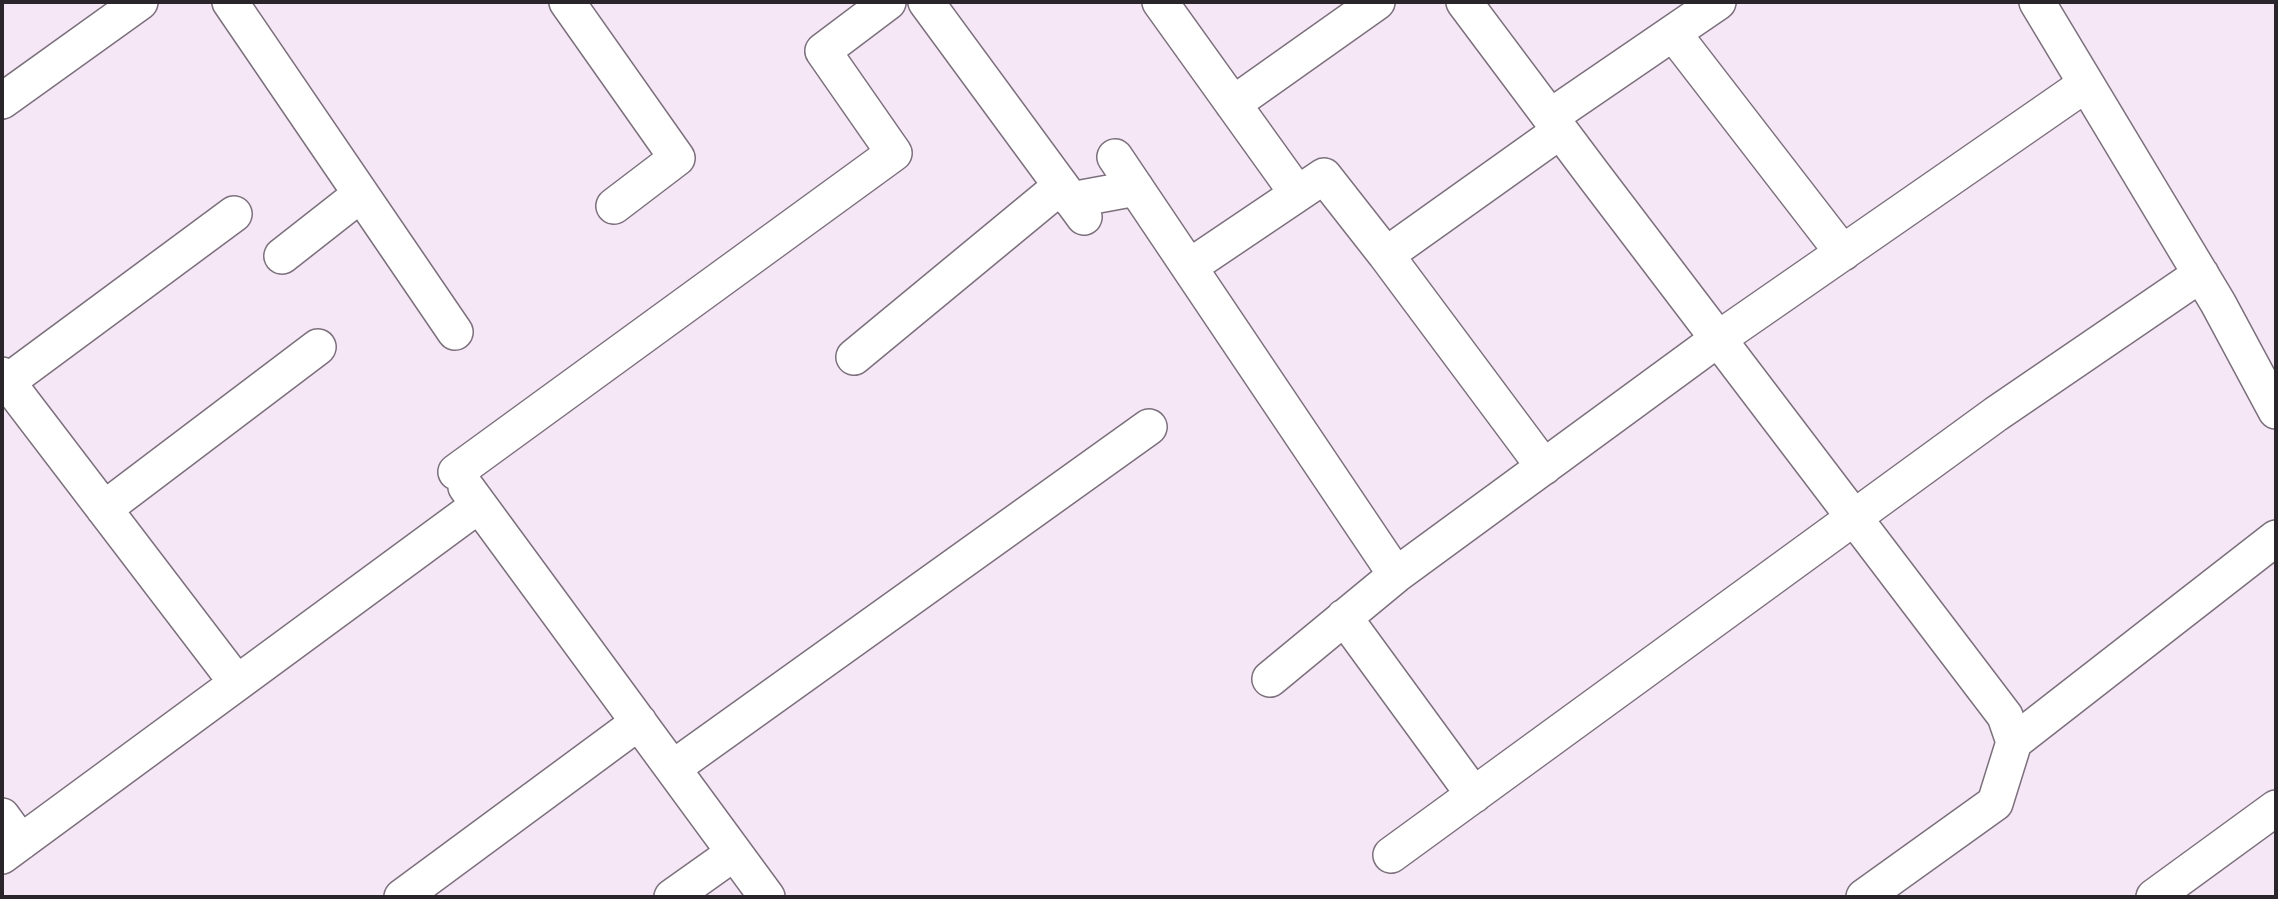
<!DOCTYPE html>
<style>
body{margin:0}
#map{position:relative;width:2278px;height:899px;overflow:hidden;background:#f5e7f6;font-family:"Sofia Sans Condensed",sans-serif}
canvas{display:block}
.frame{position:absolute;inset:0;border:4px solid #2a252b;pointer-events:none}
</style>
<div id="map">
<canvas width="2278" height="899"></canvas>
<div class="frame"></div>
</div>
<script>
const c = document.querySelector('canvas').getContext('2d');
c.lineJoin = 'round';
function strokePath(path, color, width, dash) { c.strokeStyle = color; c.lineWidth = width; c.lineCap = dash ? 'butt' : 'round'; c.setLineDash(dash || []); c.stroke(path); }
const minor = new Path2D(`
 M230 2 455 332
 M567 2 677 158 614 206
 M926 2 1084 217
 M1160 2 1297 193
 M1464 2 1592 173 2005 716 2014 742 1995 803 1864 897
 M2037 2 2218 303 2276 411
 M1673 33 1843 253
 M2 101 140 2
 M1233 104 1377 2
 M1550 117 1718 2
 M1115 157 1396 575
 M1071 200 1136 188
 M1386 255 1560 131
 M282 256 361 194
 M1189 267 1324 176 1386 255 1544 467
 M854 357 1061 186
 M2 375 237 683
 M7 382 234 214
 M456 472 894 153 823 51 888 2
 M466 487 767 897
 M104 509 318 347
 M1344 617 1474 795
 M1270 679 1396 575 1718 339 2086 84
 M2014 742 2276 538
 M673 768 1149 427
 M2 816 21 842
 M1391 855 1996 414 2201 274
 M2 856 479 505
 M402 897 639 722
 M672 897 734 853
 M2154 897 2276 808`);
strokePath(minor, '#7c707d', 38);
strokePath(minor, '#fff', 35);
</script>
